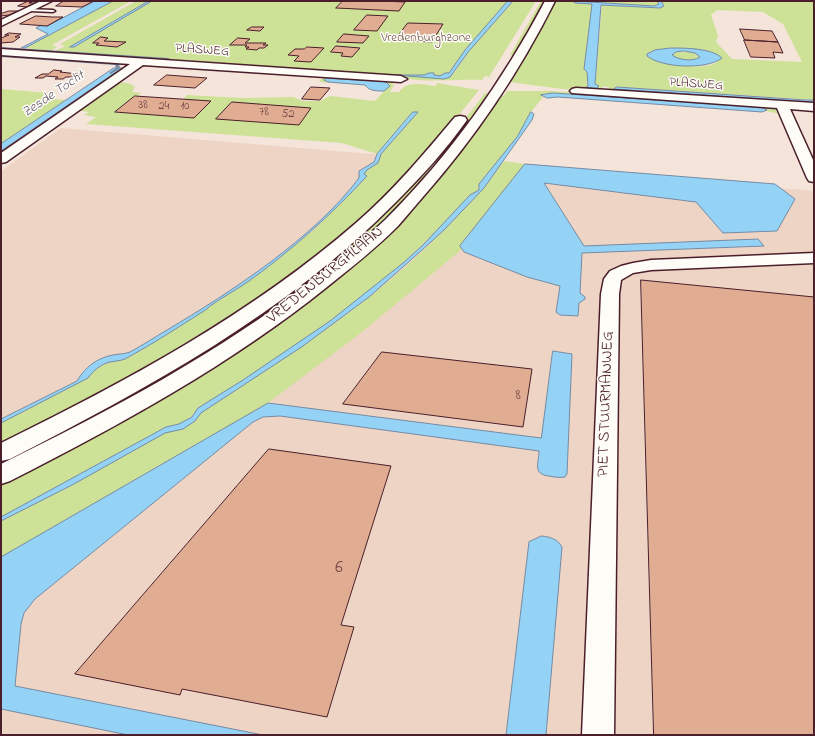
<!DOCTYPE html>
<style>
body{margin:0}
#map{position:relative;width:815px;height:736px;overflow:hidden;background:#f4e4d9;font-family:"Indie Flower",sans-serif}
canvas{display:block}
.frame{position:absolute;inset:0;border:2px solid #4a1f2b;pointer-events:none}
</style>
<div id="map">
<canvas width="815" height="736"></canvas>
<div class="frame"></div>
</div>
<script>
const c = document.querySelector('canvas').getContext('2d');
c.lineJoin = 'round';
function fill(path, color) { c.fillStyle = color; c.fill(path, 'evenodd'); }
function strokePath(path, color, width, dash) { c.strokeStyle = color; c.lineWidth = width; c.lineCap = dash ? 'butt' : 'round'; c.setLineDash(dash || []); c.stroke(path); }
function drawText(font, color, halo, rows, align = 'center') {
  c.font = font + ' "Indie Flower",sans-serif'; c.lineWidth = 3; c.setLineDash([]); c.textBaseline = 'middle'; c.strokeStyle = halo; c.fillStyle = color; for (const [text, x, y, turn = 0] of rows) {
    c.save(); c.translate(x, y); c.rotate((+turn || 0) * Math.PI / 180); c.textAlign = isNaN(turn) ? turn : align; if (halo) c.strokeText(text, 0, 0); c.fillText(text, 0, 0); c.restore();
  }
}
fill(new Path2D(`
 M61 128 814 191V735H1V171Z`), '#eed4c4');
fill(new Path2D(`
 M113 1H131L52 45 57 47 51 51 25 48Z
 M136 1H149L71 47 151 1H508L449 73 444 78H437H448L454 73 469 51 513 1H536L489 77 485 76 482 80C461 79 411 84 394 75L55 51 65 46 60 44Z
 M541 1H548L517 56 510 55Z
 M554 1H574L592 4 584 70 587 72V87L596 89 599 86 595 85 602 5 660 8 664 6 662 3 663 1H814V100L617 87 616 90 814 103 610 90 608 87 604 86C594 97 525 83 509 82ZM717 10 763 12 783 24 802 62 732 59 716 42 718 36 711 15ZM671 48 703 51 721 57C720 58 719 60 717 62 707 71 658 65 647 56L649 52Z
 M577 1H657L659 4 654 6Z
 M676 52H692L700 57C692 62 679 60 672 55Z
 M324 76 390 81 394 85 390 92H399C408 80 423 85 436 86L437 83 479 90 436 143 395 188 334 247 203 339 1 448V423L88 378 92 372 102 365 124 359 207 309 210 306 247 282 314 230 366 177 364 174 367 170 378 163 381 154 418 112 411 114 377 154 342 143 86 124 96 117 84 115 89 112 76 110 117 83C125 82 129 82 135 87L132 92 141 93 131 101 176 106 187 95 242 98 293 97 303 101H320L330 96 375 101 389 86 382 81 332 78 365 85 319 82Z
 M1 89 50 93 51 99 66 100 1 144Z
 M507 91H552L773 106 778 108 780 114 766 111 761 107 553 93 543 94 541 96 543 97 531 112 517 137 479 184V190L470 195C454 212 438 230 421 246 354 309 277 360 198 408 189 422 182 424 166 427L1 517V481L42 461 359 258 500 95 504 96Z
 M485 93 493 94 420 185 350 255 218 350 1 470V459L263 310 455 132Z
 M504 161 525 164 461 245V250L362 332 268 403 1 557V521L74 484 165 432 183 429 195 421 201 413C286 357 374 303 445 229 458 216 471 203 482 190 490 181 497 170 504 161Z`), '#cde297');
const water = new Path2D(`
 M95 1H113L25 48H21L48 34 36 28 42 25 47 26Z
 M149 1H152L74 47H70Z
 M508 1H513L469 51 450 77 444 79 395 75H424L429 73H434V75L440 76 445 73H449L465 50Z
 M574 1 654 6 659 4 657 1H663L662 3 664 6 660 8 601 5 595 84 599 86 596 89 586 87 588 86 587 72 584 69 592 4 575 3Z
 M671 48C685 48 712 48 722 58 707 70 662 68 647 56V54L655 50ZM684 51 695 53 700 57C692 62 679 60 672 55L676 52Z
 M114 68H122L1 151V144Z
 M326 78 378 81 386 82 390 86 384 91C376 91 369 91 365 85L328 82 324 80Z
 M617 87 805 100H814V103L614 89Z
 M553 93 761 107 767 110 762 112 558 97 547 98 541 95Z
 M413 112H418L381 154 378 163 367 170 364 174 367 176C331 215 292 250 249 281 236 290 223 297 210 306L207 309C180 326 153 344 125 359 120 361 115 361 110 362 101 364 93 371 88 378L1 423V419L77 381C85 367 97 358 113 355 118 354 125 354 130 352 143 345 155 337 167 330 231 292 314 238 359 178V171L374 162 377 154Z
 M531 112 534 114 532 120 484 188 444 230 422 250 369 297 303 346 201 413 195 421 183 429 165 433 74 484 1 521V517L166 427 179 424 192 417 198 408 243 380 330 321 403 263 423 245 470 195 479 190V184L517 137Z
 M525 164 775 184 795 199 777 231 723 233 696 202 544 183 584 246 758 239 764 246 582 253 580 293 585 297V299L579 303 578 316 560 315 556 312 560 286 527 277 464 252 460 246Z
 M553 351 572 354 567 474 565 477C560 478 554 477 549 476 532 474 539 463 539 451L280 416 263 417 253 422 35 599 24 613 21 624 15 686 263 735H128L1 709V557L268 403 541 438Z
 M542 536C550 537 558 539 562 547L546 735H506L529 542Z`);
fill(water, '#94d3f5');
strokePath(water, '#768ba4', 1);
fill(new Path2D(`
 M1 47 168 58 170 59 168 60 1 49Z
 M1 55 117 63 119 64 120 68 111 74 109 73 116 68 115 65 1 57Z`), '#768ba4');
const building = new Path2D(`
 M29 1 32 2 29 3H35L27 7 18 6Z
 M64 1H94L82 7 56 6Z
 M343 1H382L405 2 399 11 336 8Z
 M9 11H18L9 15 1 16V14Z
 M367 15 388 16 377 31 354 30Z
 M36 16 52 17H63L47 26 20 24Z
 M408 23 443 24 432 42 395 40Z
 M252 27H264L260 31 247 30Z
 M740 29 772 31 778 42 745 40Z
 M9 33 21 34 15 37H20L13 42 1 43V38L9 35H5Z
 M344 34 369 36 363 43 337 42Z
 M101 37 108 38 104 41 126 42 117 47 96 45 99 43H93Z
 M238 38 250 39 245 43H266L263 45H268L264 48H259L257 50 246 49 249 47H245L247 45H230Z
 M744 40 778 42 783 53 773 52 775 58 751 57Z
 M336 46 360 48 352 57 341 56 343 53 331 52Z
 M307 47 324 48 311 62 294 61 299 56 288 55 295 49H304Z
 M54 70 62 71 60 72 78 74 73 77H66L63 79H55L58 77 46 76 43 78H35L42 74H48Z
 M167 75 207 78 195 88 154 85Z
 M311 87 330 88 320 100 302 99Z
 M135 96 211 101 194 118 115 112Z
 M232 102 311 108 299 125 216 119Z
 M641 280 814 297V735H654Z
 M382 352 532 369 523 427 343 404Z
 M269 449 391 466 341 625 354 627 327 717 182 689 180 695 75 674Z`);
fill(building, '#e0ad93');
strokePath(building, '#4a1f2b', 1);
const lane = new Path2D(`
 M28 9 53 10 55 11 53 12 30 11Z`);
const street = new Path2D(`
 M41 1H52L1 26V20Z
 M1 49 401 76 407 79 401 82 143 65 6 162 1 163V153L130 64 1 55Z
 M576 88 814 103V111L790 109 814 162V182L809 181 807 178 777 108 572 93 570 91 572 89Z
 M814 253V263L651 270 633 273 621 280 619 294 614 735H582L601 294 604 279 610 271 621 266 633 263 651 260Z`);
const secondary = new Path2D(`
 M545 1H555C519 73 475 138 422 198 414 207 406 217 398 226 376 248 351 268 327 287 230 365 120 425 10 481L1 484V464C111 410 219 353 315 278 339 259 364 240 386 219 450 155 503 81 545 1Z
 M460 116 465 117 467 120C446 150 421 177 396 202 286 314 148 388 10 459L1 461V443C127 381 250 315 356 223 393 191 424 154 455 117Z`);
strokePath(lane, '#4a1f2b', 3);
strokePath(street, '#4a1f2b', 3);
strokePath(secondary, '#4a1f2b', 3);
fill(lane, '#fdfcf7');
fill(street, '#fdfcf7');
fill(secondary, '#fdfcf7');
drawText('12px', '#704245', null, [
 ["38",143,106],
 ["24",164,107],
 ["10",185,107],
 ["78",264,113],
 ["52",288,115]
]);
drawText('13px', '#6b5046', '#fdfcf7', [
 ["Vredenburghzone",426,39]
]);
drawText('13px', '#4a1f2b', '#fdfcf7', [
 ["PLASWEG",202,51,4],
 ["PLASWEG",696,85,4]
]);
drawText('italic 14px', '#605568', '#fdfcf7', [
 ["Zesde Tocht",54,95,-34]
]);
drawText('14px', '#704245', null, [
 ["8",518,397]
]);
drawText('16px', '#4a1f2b', '#fdfcf7', [
 ["VREDENBURGHLAAN",326,276,-39],
 ["PIET STUURMANWEG",607,404,-88]
]);
drawText('17px', '#704245', null, [
 ["6",339,569]
]);
</script>
